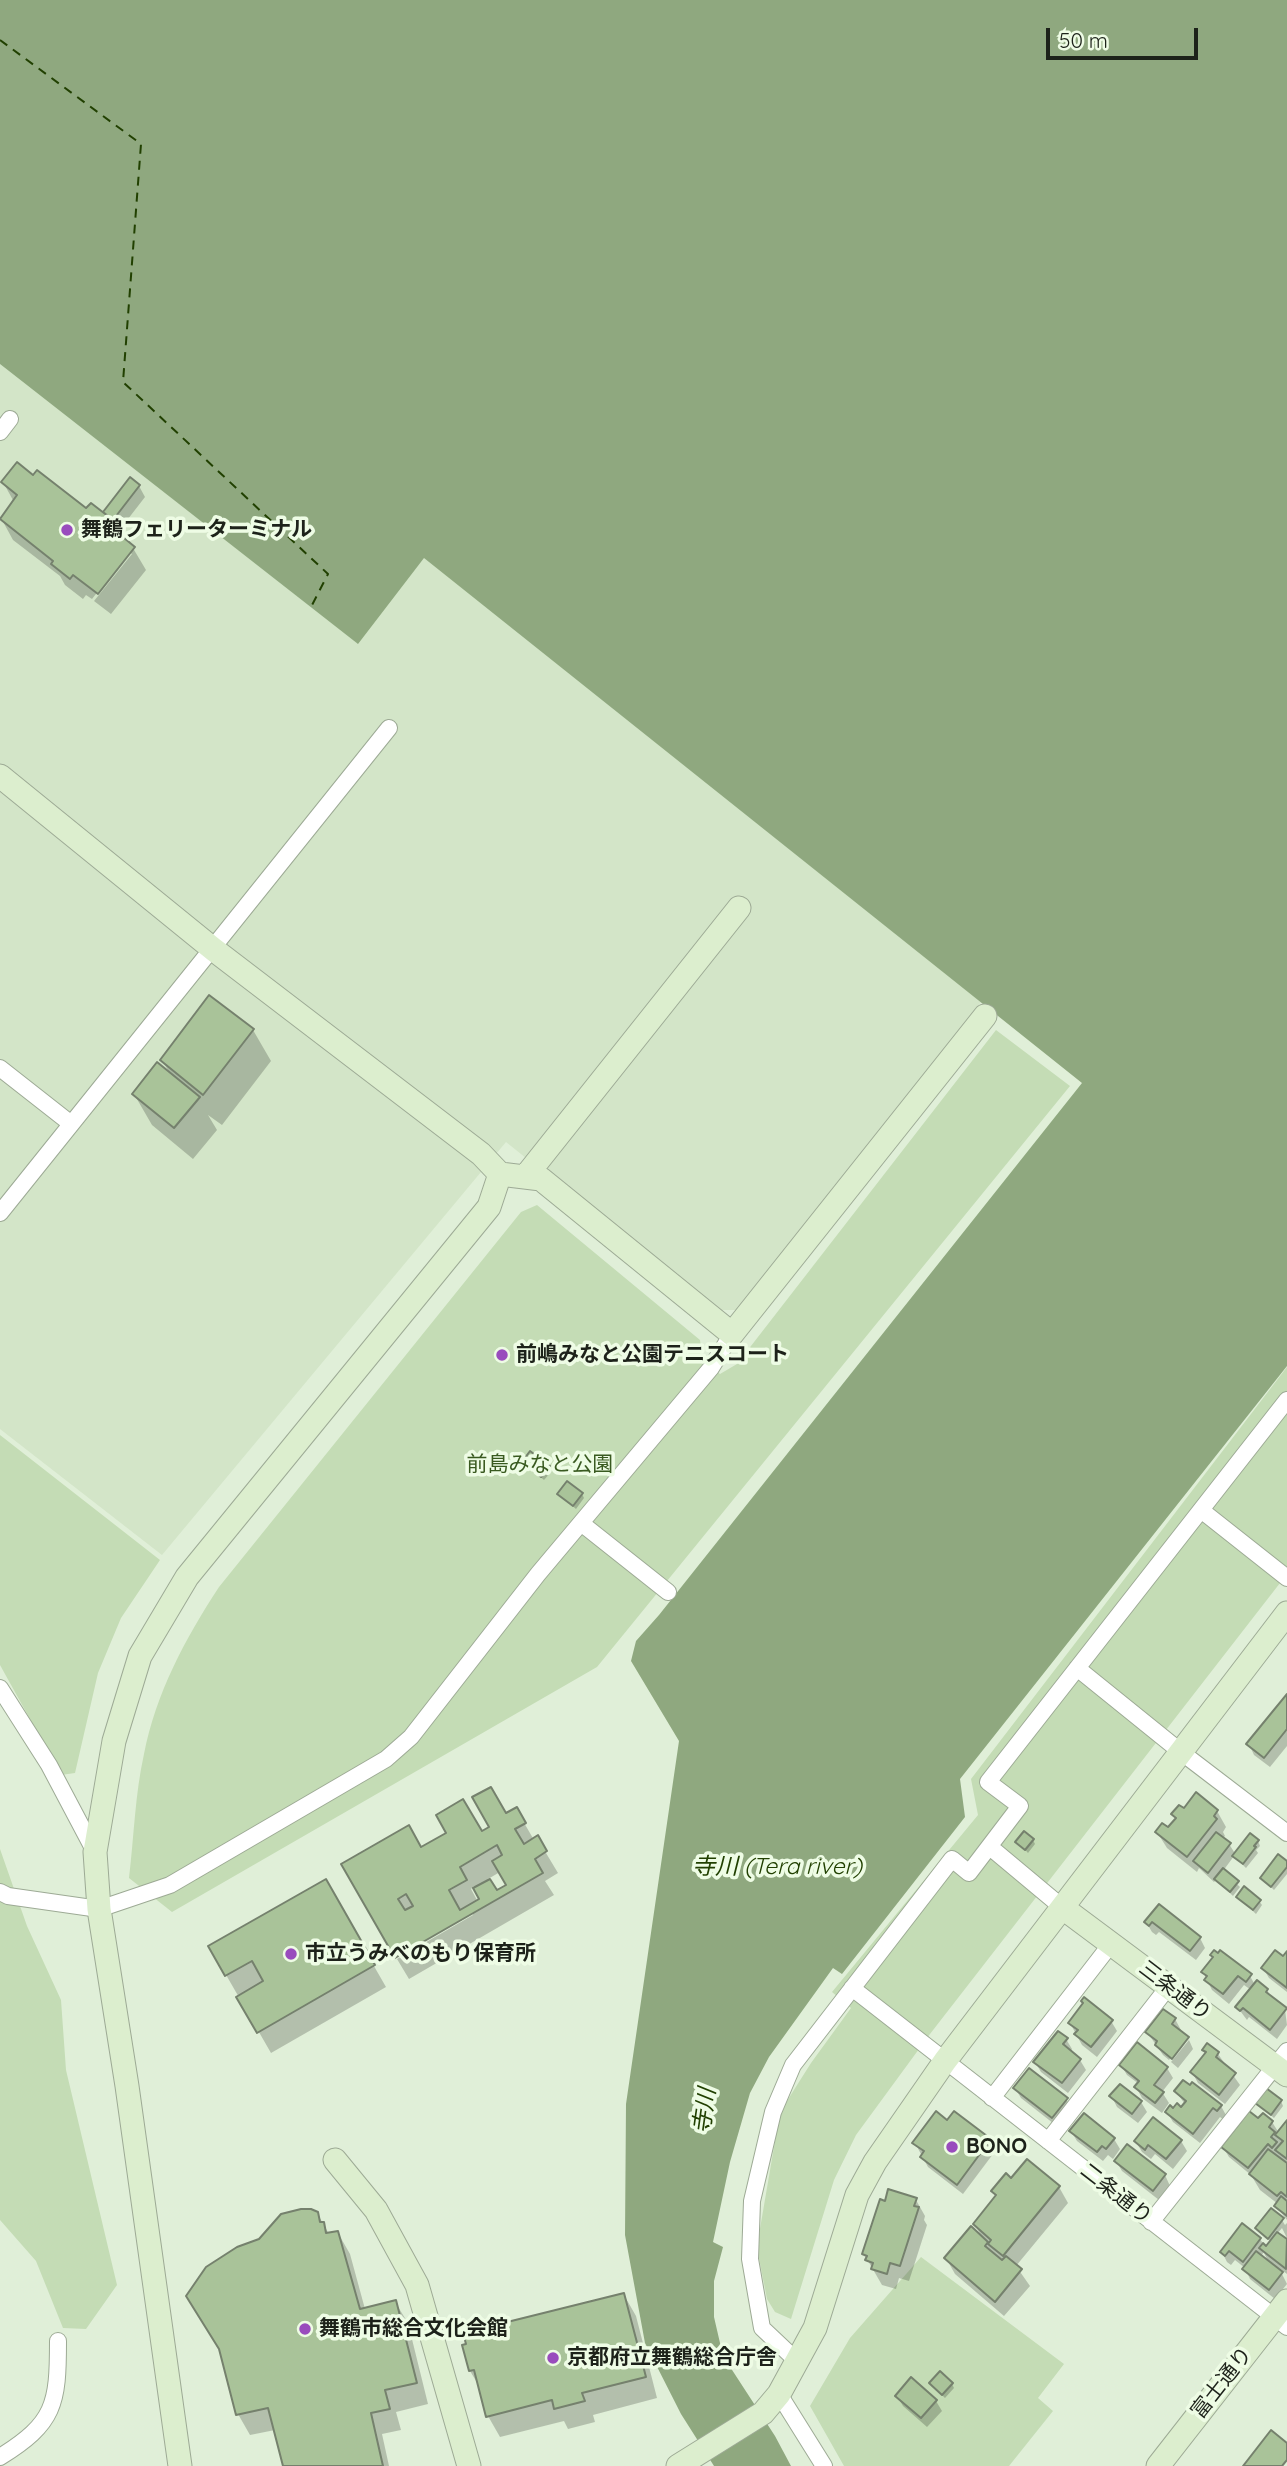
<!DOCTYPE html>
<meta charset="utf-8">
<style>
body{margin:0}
#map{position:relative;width:1287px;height:2466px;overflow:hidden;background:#e0efd8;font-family:Quicksand,sans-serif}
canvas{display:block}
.scale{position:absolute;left:1046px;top:28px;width:152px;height:32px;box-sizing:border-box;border:4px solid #1d221a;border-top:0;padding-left:9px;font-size:21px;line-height:24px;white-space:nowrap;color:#1d221a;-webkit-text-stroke:5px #eefce5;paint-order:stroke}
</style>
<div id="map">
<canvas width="1287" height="2466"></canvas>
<div class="scale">50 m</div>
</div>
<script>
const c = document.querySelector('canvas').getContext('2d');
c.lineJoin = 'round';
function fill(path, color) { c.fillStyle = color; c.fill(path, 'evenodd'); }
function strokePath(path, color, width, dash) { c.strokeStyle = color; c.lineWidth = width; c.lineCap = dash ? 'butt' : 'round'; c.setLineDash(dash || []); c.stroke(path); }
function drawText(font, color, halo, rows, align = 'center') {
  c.font = font + ' Quicksand,"Noto Sans JP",sans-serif'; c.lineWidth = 7; c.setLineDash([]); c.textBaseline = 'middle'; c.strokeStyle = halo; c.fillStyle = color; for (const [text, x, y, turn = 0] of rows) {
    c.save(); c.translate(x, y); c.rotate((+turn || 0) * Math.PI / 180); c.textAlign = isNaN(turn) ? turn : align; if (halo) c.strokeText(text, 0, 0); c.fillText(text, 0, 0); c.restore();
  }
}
fill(new Path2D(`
 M0 364 357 643 424 557 981 1002 740 1310H715L506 1142 162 1555 0 1429Z`), '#d3e5c8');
fill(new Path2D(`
 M996 1030 1070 1086 597 1667 172 1912 129 1878C134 1837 135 1794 144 1754 156 1693 185 1639 219 1587L521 1212 537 1205 700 1340 703 1361 720 1374 737 1364Z
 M1287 1367V1574L930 2034 856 2135 834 2180 791 2319 775 2312 767 2299 758 2253 756 2252 780 2112 811 2063 851 2008 832 1992 978 1815 971 1779Z
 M0 1435 160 1560 121 1618 98 1673 75 1773 61 1775 0 1665Z
 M0 1849 27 1926 61 2000 66 2070 117 2285 86 2329 63 2328 36 2261 0 2220Z
 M921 2257 1064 2364 1038 2398 1053 2411 1009 2466H844L810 2406 850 2338Z`), '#c4dcb5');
fill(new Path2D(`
 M0 0H1287V1366L960 1779 965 1817 842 1974 833 1968 769 2057 750 2093 730 2162 713 2242 723 2247 714 2281V2317L723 2356 775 2436 791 2466H714L681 2414 645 2343 625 2235 626 2104 679 1741 631 1661 636 1641 659 1615 1082 1083 424 558 358 644 0 364Z`), '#8fa87f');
fill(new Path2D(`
 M130 479 139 486 145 497 121 528 146 570 111 614 94 601 132 554 129 552 92 599 86 595 83 599 65 585 60 576 13 540 1 518 14 502 3 482 103 514Z
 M253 1030 271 1061 222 1125 208 1115 217 1130 193 1159 152 1125 134 1094 171 1075 162 1060Z
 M524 1462 549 1467 551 1472 544 1480Z
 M559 1494H582L584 1498 576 1509Z
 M1287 1696V1746L1270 1767 1254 1755 1249 1744Z
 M1196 1795 1217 1811 1226 1827 1223 1832 1225 1836 1222 1839 1229 1844 1236 1855 1258 1841 1260 1846 1256 1850 1258 1853 1246 1868 1234 1856 1223 1871 1240 1887 1233 1896 1216 1880 1214 1882 1199 1868 1197 1872 1167 1848 1157 1832 1168 1830 1177 1819 1174 1814 1184 1811Z
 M516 1809 534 1840 537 1838 558 1873 545 1881 554 1895 409 1979 397 1959 473 1915 472 1912 396 1956 343 1865 421 1849 481 1833ZM500 1872 508 1886 496 1893 488 1879ZM474 1886 482 1899 478 1902 471 1889Z
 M1033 1840 1035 1844 1028 1853 1018 1842Z
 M1287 1864V1874L1274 1890 1262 1878Z
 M325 1881 386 1987 271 2053 210 1947Z
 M1238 1897 1259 1901 1262 1905 1256 1914Z
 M1159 1906 1200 1938 1205 1948 1196 1960 1159 1932 1156 1935 1152 1932 1146 1922Z
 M1287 1954V1992L1269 1978 1263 1968 1284 1958Z
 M1203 1972 1250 1976 1255 1985 1267 1990 1272 1999 1285 2010 1287 2025 1277 2039 1249 2017 1247 2020 1238 2008 1251 1990 1244 1985 1229 2004 1212 1990Z
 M1175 2019 1181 2030 1179 2032 1188 2039H1185L1169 2060 1163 2055 1147 2032Z
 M1111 2021 1117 2031 1097 2057 1082 2045 1070 2023Z
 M1066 2039 1072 2049 1070 2052 1080 2060 1086 2070 1068 2093 1041 2072 1035 2062Z
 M1189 2040 1193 2049 1178 2068 1171 2062Z
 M1204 2050 1218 2054 1240 2085 1225 2104 1198 2083 1192 2072 1206 2053Z
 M1121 2065 1167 2068 1173 2078 1162 2092 1169 2103 1162 2113 1142 2098 1136 2087 1139 2084 1127 2075Z
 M1015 2088 1066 2099 1072 2109 1058 2127 1021 2098Z
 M1176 2092 1221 2106 1227 2117 1224 2120 1220 2117 1200 2143 1173 2122 1167 2112 1181 2109 1185 2104Z
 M1112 2097 1141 2102 1147 2112 1138 2123 1117 2107Z
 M1281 2101 1283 2106 1274 2118 1257 2103Z
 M1259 2121 1272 2122 1279 2133 1287 2123V2220L1276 2206 1278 2204 1260 2190 1251 2175 1229 2157 1223 2147Z
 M948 2122 990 2140 996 2150 963 2194 928 2167 915 2143Z
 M1071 2131 1114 2139 1120 2149 1113 2159 1108 2155 1103 2161 1077 2141Z
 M1181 2141 1187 2151 1173 2169 1155 2154 1151 2159 1142 2152 1136 2142Z
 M1116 2161 1165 2175 1170 2186 1159 2200 1122 2171Z
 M1011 2180 1059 2187 1068 2203 1016 2266 1030 2286 1004 2316 955 2274 946 2258 983 2239 975 2225 997 2197 993 2191Z
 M916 2200 925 2216 924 2220 927 2225 909 2281 899 2278 896 2289 882 2285 864 2254Z
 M317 2213 329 2234 338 2233 350 2254 365 2309 395 2302 408 2323 428 2404 396 2412 401 2430 382 2434 389 2466H284L275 2430 250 2435 238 2414 260 2241Z
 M1282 2220 1285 2225 1287 2223V2238L1282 2228 1277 2234 1287 2241V2274L1279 2268 1287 2284 1275 2299 1250 2279 1245 2268 1235 2260 1231 2265 1227 2262 1222 2252 1260 2239 1267 2249 1271 2242 1257 2228ZM1264 2252 1265 2255 1270 2264 1261 2256Z
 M624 2295 636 2316 657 2398 593 2415 595 2422 568 2429 564 2421 500 2437 488 2416 481 2389 470 2371Z
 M952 2384 954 2388 945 2398 934 2387Z
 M897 2396 936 2401 942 2411 927 2427 903 2406Z`), '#0003');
strokePath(new Path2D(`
 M0 40 141 144 123 382 328 574 311 607`), '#214001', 2, [9, 7]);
const building = new Path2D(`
 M17 462 33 475 37 470 86 508 91 503 122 527 118 533 135 547 98 594 73 575 70 579 51 564 53 561 0 519 17 495 1 482Z
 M130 477 140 485 113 520 103 512Z
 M209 995 254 1029 203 1095 160 1060Z
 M157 1062 200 1097 174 1128 132 1094Z
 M530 1451 550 1466 541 1477 522 1462Z
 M567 1481 583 1493 573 1506 557 1494Z
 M1287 1694V1729L1264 1758 1246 1744Z
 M491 1787 506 1813 517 1807 526 1823 515 1829 524 1844 538 1835 547 1851 535 1859 543 1873 395 1958 341 1864 409 1825 421 1847 446 1833 436 1815 463 1799 482 1831 489 1827 472 1797ZM497 1845 502 1855 492 1861 506 1885 497 1890 490 1879 473 1888 479 1899 460 1910 449 1890 467 1880 460 1867ZM406 1894 413 1906 405 1910 398 1899Z
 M1196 1792 1218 1810 1214 1816 1217 1819 1187 1857 1155 1832 1162 1823 1168 1827 1176 1818 1171 1814 1179 1805 1184 1808Z
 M1024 1831 1034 1839 1025 1850 1015 1842Z
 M1216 1832 1231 1843 1208 1873 1193 1861Z
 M1250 1833 1259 1840 1254 1846 1256 1847 1243 1864 1232 1856Z
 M1278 1854 1287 1861V1867L1271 1887 1260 1878Z
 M1223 1868 1239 1881 1230 1892 1214 1879Z
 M326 1879 375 1965 257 2033 236 1997 263 1981 252 1961 225 1976 208 1946Z
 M1244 1886 1261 1900 1253 1910 1236 1897Z
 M1159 1904 1201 1937 1190 1951 1152 1922 1149 1926 1144 1922Z
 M1214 1950 1218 1953 1220 1950 1252 1974 1246 1982 1238 1976 1223 1994 1204 1980 1207 1976 1201 1972 1213 1957 1210 1955Z
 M1275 1950 1283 1956 1287 1951V1988L1261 1968Z
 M1257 1980 1268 1989 1266 1992 1287 2008 1270 2030 1243 2008 1240 2011 1235 2007Z
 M1084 1997 1113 2020 1091 2047 1074 2034 1078 2030 1068 2023 1083 2003 1081 2001Z
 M1163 2009 1176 2018 1172 2024 1189 2037 1172 2059 1155 2045 1157 2041 1145 2032Z
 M1058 2031 1068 2038 1063 2044 1081 2059 1062 2083 1033 2062Z
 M1137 2042 1168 2067 1154 2085 1164 2092 1155 2103 1134 2087 1139 2081 1119 2065Z
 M1207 2043 1219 2052 1216 2057 1236 2073 1219 2095 1190 2072 1206 2052 1202 2050Z
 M1029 2068 1068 2098 1052 2118 1013 2088Z
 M1183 2080 1190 2085 1192 2082 1222 2105 1217 2111 1213 2108 1193 2134 1165 2112 1170 2105 1173 2108 1177 2103 1181 2107 1186 2101 1174 2091Z
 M1120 2084 1142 2101 1132 2114 1109 2096Z
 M1266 2088 1282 2100 1271 2115 1255 2103Z
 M936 2111 947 2120 954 2111 991 2139 957 2185 920 2157 924 2151 912 2143Z
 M1249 2111 1258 2118 1263 2113 1273 2121 1269 2127 1275 2132 1271 2137 1277 2142 1272 2148 1268 2144 1248 2168 1221 2147Z
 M1084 2113 1115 2138 1106 2149 1102 2146 1097 2152 1069 2131Z
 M1153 2117 1182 2140 1166 2159 1148 2145 1145 2150 1134 2141Z
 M1287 2120V2159L1275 2150 1283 2141 1275 2135Z
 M1127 2144 1166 2174 1153 2191 1114 2161Z
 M1268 2149 1287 2163V2197L1281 2192 1277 2196 1249 2174Z
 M1027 2159 1060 2186 1003 2256 988 2244 991 2240 973 2224 996 2195 991 2191 1006 2173 1011 2178Z
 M888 2189 917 2198 914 2206 919 2207 900 2266 890 2263 887 2274 871 2269 873 2263 865 2260 867 2256 862 2254 880 2199 885 2201Z
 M1281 2196 1287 2201V2216L1274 2206Z
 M1271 2208 1284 2218 1268 2239 1255 2228Z
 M301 2209H311L318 2212 320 2222H324L326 2233 338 2231 360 2309 396 2300 417 2383 385 2390 390 2409 371 2413 383 2466H283L268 2408 236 2415 219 2349 186 2296 206 2267 237 2247 259 2239 281 2214Z
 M1242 2223 1261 2238 1243 2262 1229 2251 1225 2256 1220 2252Z
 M971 2226 988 2242 985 2246 1002 2260 1006 2256 1022 2269 995 2302 944 2258Z
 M1277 2232 1287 2239 1286 2269 1259 2248 1263 2243 1266 2246Z
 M1256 2251 1283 2272 1269 2290 1242 2269Z
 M624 2293 646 2377 582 2393 585 2401 554 2409 552 2400 486 2417 474 2370 469 2371 462 2345 466 2344 463 2333Z
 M940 2371 953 2383 942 2395 929 2383Z
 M911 2377 937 2400 921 2418 895 2396Z
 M1271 2430 1287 2443V2460L1282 2466H1243Z`);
fill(building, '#a9c399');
strokePath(building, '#75816d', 2);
const street = new Path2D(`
 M0 432 10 419
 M0 1068 70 1123
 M0 1213 389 728
 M1201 1510 1287 1578
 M581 1523 668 1592
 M1077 1668 1181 1752 1287 1833
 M0 1688 49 1765 95 1852
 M990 1847 1063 1908
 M0 1892 8 1896 99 1909 170 1885 386 1759 411 1737 538 1574 711 1368 732 1334
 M852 1988 1287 2327
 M992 2098 1111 1944
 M1048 2141 1169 1986
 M1151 2222 1287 2051
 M798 2362 762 2328 750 2259 752 2201 773 2112 793 2065 952 1859 969 1873 1020 1806 988 1782 1287 1400
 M779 2394 824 2466
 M0 2457C55 2423 58 2404 58 2341`);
const secondary = new Path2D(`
 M0 776 213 949 481 1154 500 1174 541 1179 732 1334 985 1016
 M525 1177 739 908
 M1063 1908 1287 2075
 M335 2160 376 2210 417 2285 469 2466
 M180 2466 127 2086 99 1909 95 1852 114 1741 140 1656 187 1577 489 1207 500 1174
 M678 2466 763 2413 779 2394 815 2328 857 2195 875 2162 945 2061 1287 1613
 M1158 2466 1287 2301`);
strokePath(street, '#9daa95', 18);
strokePath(secondary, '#9daa95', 25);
strokePath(street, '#fff', 16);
strokePath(secondary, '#dceece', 23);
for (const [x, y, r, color] of [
 [67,530,7,"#994cbd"],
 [502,1355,7,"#994cbd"],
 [291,1954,7,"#994cbd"],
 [952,2147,7,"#994cbd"],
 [305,2329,7,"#994cbd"],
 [553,2358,7,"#994cbd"]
]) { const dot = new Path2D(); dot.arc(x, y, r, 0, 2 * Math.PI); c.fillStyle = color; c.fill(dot); strokePath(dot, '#eefce5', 2.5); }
drawText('bold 21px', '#1d221a', '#eefce5', [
 ["舞鶴フェリーターミナル",81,530],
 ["前嶋みなと公園テニスコート",516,1355],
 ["市立うみべのもり保育所",305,1954],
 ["BONO",966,2147],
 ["舞鶴市総合文化会館",319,2329],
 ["京都府立舞鶴総合庁舎",567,2358]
], 'left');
drawText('21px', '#395a20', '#eefce5', [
 ["前島みなと公園",540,1465]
]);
drawText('21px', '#1d221a', '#eefce5', [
 ["三条通り",1175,1991,37],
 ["二条通り",1116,2194,38],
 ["富士通り",1222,2383,-52]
]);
drawText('italic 23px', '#214001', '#eefce5', [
 ["寺川 (Tera river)",777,1867],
 ["寺川",705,2111,-82]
]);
</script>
